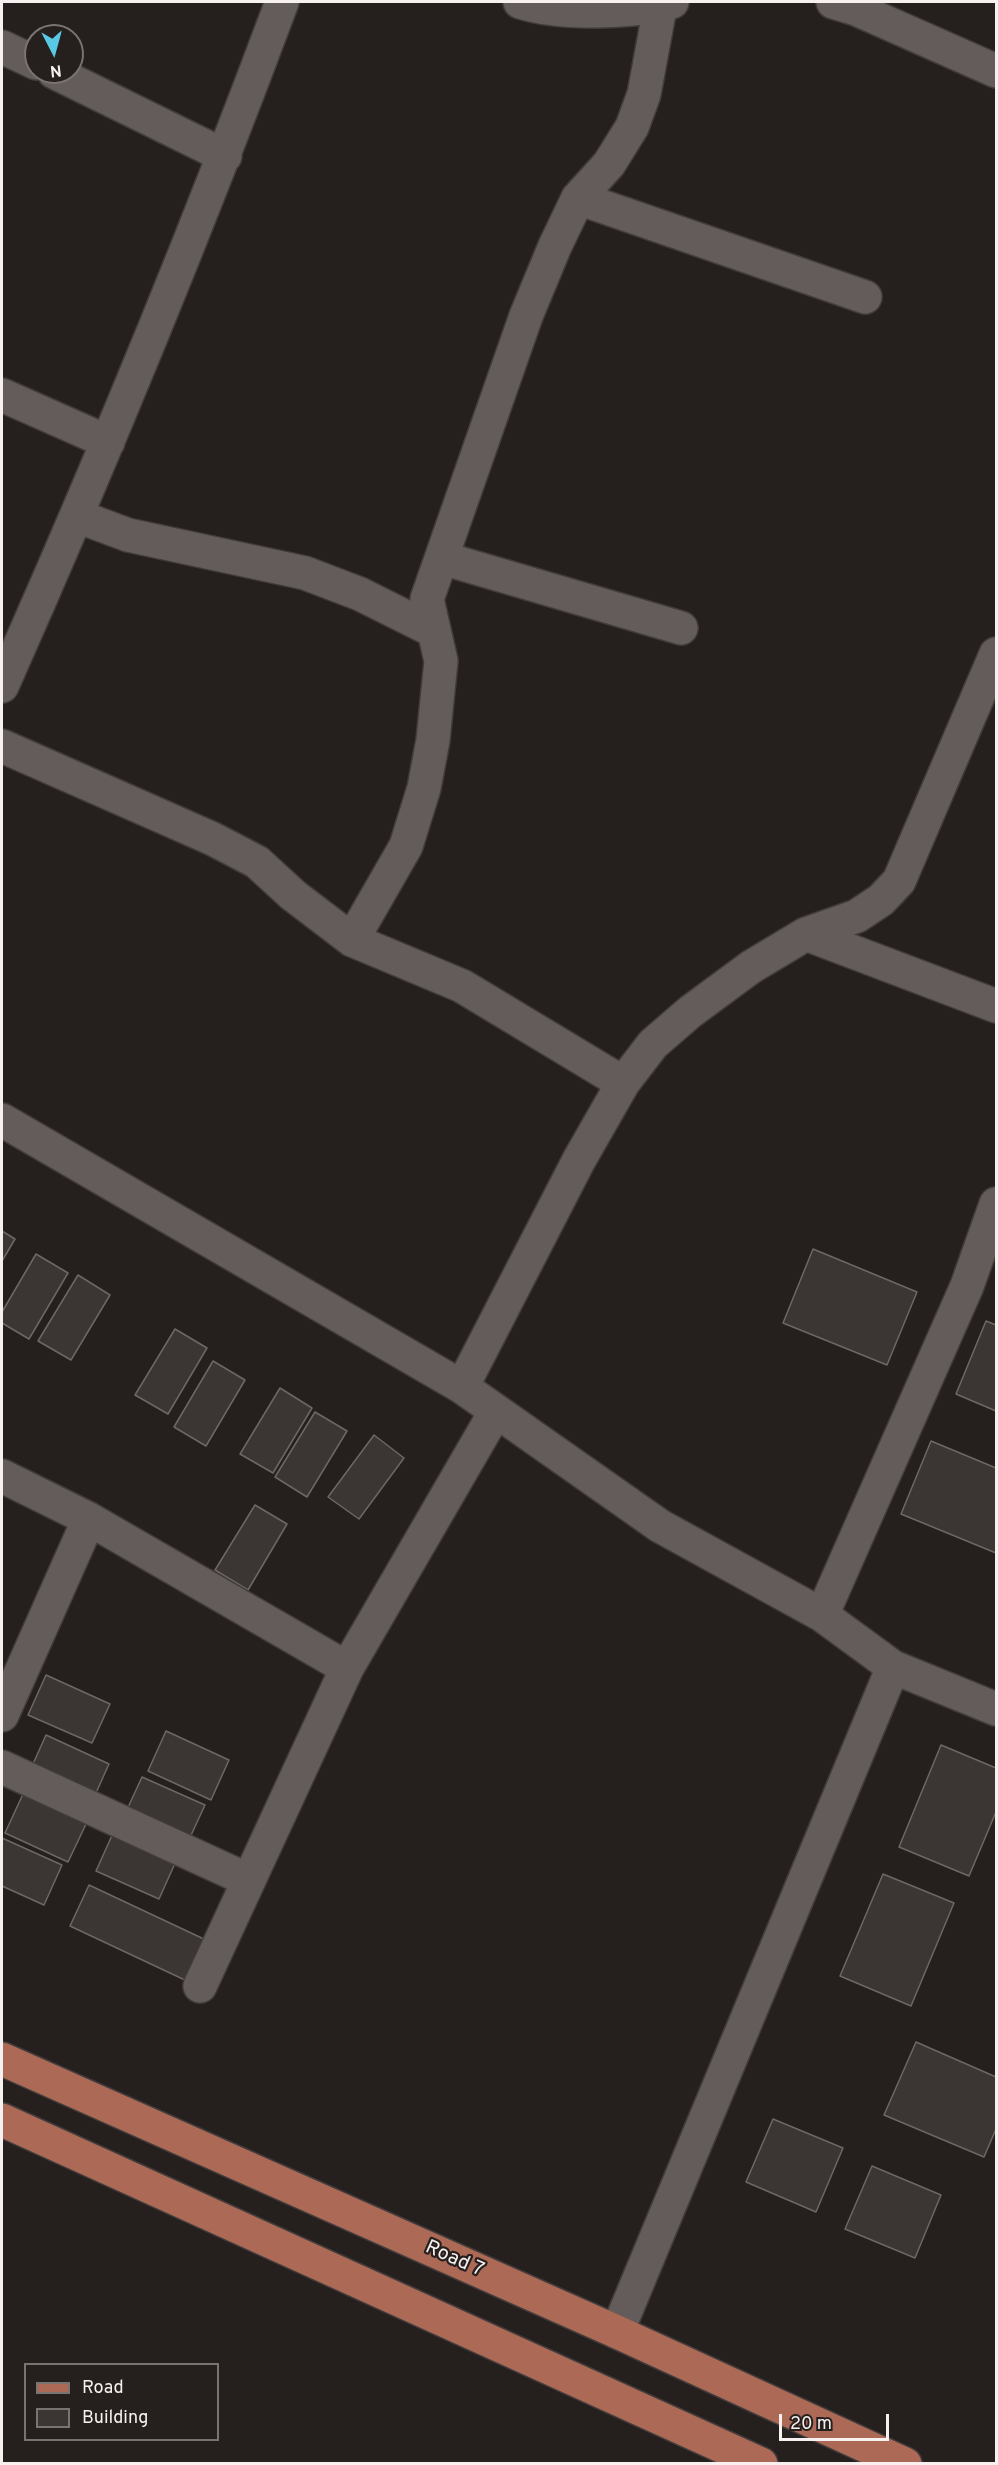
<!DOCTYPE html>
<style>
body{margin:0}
#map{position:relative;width:998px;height:2465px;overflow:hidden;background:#251f1d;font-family:Overpass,sans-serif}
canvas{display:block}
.frame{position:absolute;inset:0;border:3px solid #f6f1f0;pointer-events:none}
.legend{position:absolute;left:24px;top:2363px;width:195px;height:78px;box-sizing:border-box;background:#251f1d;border:2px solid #797371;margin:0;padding:8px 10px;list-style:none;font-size:18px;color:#f6f1f0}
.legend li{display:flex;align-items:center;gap:12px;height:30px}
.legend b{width:30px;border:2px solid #797371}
.north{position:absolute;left:24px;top:24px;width:60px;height:60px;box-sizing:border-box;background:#251f1d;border:2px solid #797371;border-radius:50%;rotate:174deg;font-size:16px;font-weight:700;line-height:24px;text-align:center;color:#f6f1f0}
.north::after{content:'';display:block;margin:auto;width:21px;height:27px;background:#59c8e4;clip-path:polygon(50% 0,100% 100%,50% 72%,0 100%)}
.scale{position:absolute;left:779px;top:2414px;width:110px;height:27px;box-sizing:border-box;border:3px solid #f6f1f0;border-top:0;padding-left:8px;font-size:18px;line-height:21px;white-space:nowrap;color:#f6f1f0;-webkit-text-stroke:4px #251f1d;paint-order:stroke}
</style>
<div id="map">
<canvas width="998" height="2465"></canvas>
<div class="frame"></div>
<ul class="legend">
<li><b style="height:8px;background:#ab6956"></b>Road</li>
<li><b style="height:16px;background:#3b3533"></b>Building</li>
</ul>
<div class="north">N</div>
<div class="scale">20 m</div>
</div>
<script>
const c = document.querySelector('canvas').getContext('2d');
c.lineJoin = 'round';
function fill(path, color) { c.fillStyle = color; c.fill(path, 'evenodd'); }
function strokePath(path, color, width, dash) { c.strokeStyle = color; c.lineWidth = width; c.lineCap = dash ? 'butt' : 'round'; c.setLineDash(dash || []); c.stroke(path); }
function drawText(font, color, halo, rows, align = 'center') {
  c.font = font + ' Overpass,sans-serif'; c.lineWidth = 4.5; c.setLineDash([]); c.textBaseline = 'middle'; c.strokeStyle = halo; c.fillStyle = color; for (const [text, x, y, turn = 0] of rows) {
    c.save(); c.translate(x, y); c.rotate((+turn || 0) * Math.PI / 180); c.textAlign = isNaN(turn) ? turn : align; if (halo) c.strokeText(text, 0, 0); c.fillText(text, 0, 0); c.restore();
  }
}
const building = new Path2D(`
 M2 1231 15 1239 2 1261Z
 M813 1249 917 1292 887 1365 783 1323Z
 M36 1254 68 1273 29 1339 2 1323V1312Z
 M78 1275 110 1295 71 1360 38 1341Z
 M986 1321 996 1325V1411L956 1394Z
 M175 1329 207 1348 168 1414 135 1395Z
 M213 1361 245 1380 206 1446 174 1427Z
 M280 1388 312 1408 273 1473 240 1454Z
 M315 1412 347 1431 307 1497 275 1477Z
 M374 1435 404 1458 359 1519 328 1497Z
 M931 1441 996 1468V1553L901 1514Z
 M255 1505 287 1524 248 1590 215 1570Z
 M46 1675 110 1704 92 1743 28 1715Z
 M166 1731 229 1760 211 1800 148 1771Z
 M46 1735 109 1764 91 1804 28 1775Z
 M941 1745 996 1768V1812L969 1876 899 1847Z
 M142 1777 205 1805 187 1844 124 1816Z
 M23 1794 87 1822 68 1862 5 1833Z
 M114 1831 177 1859 159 1899 96 1871Z
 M2 1838 62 1865 44 1905 2 1886Z
 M883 1874 954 1903 911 2006 840 1976Z
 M89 1885 206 1940 187 1981 70 1926Z
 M916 2042 996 2077V2129L984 2157 884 2115Z
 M773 2119 843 2148 816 2212 746 2182Z
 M872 2166 941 2195 915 2258 845 2229Z`);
fill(building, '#3b3533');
strokePath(building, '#6f6765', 1.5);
const street = new Path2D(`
 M520 2C560 15 631 13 672 2
 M833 2 856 9 996 71
 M2 47 36 63
 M54 72 225 156
 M578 198 865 297
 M2 395 108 442
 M77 516 128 535 305 573 360 594 432 630
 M442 558 681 628
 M2 686C102 461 196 233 282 2
 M2 746 213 839 257 862 293 895 352 940 462 986 623 1083
 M806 934 996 1006
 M352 940 406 846 424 788 433 740 441 661 427 599 526 316 555 246 578 198 609 164 632 127 644 94 661 2
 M2 1120 462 1387 660 1526 822 1615 893 1667 996 1709
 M462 1387 579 1160 623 1083 653 1044 690 1012 751 967 806 934 857 916 881 900 899 881 996 654
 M2 1476 89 1519 347 1668
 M822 1615 967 1286 996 1204
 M2 1715 89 1519
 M2 1767 248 1880
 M200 1986 347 1668 496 1411
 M617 2332 893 1667`);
const primary = new Path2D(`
 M2 2059 617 2332 905 2464
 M2 2120 761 2464`);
strokePath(street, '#413c3b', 36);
strokePath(primary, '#413c3b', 36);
strokePath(street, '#645c5a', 33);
strokePath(primary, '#ab6956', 33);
drawText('20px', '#f6f1f0', '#251f1d', [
 ["Road 7",454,2260,24]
]);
</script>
